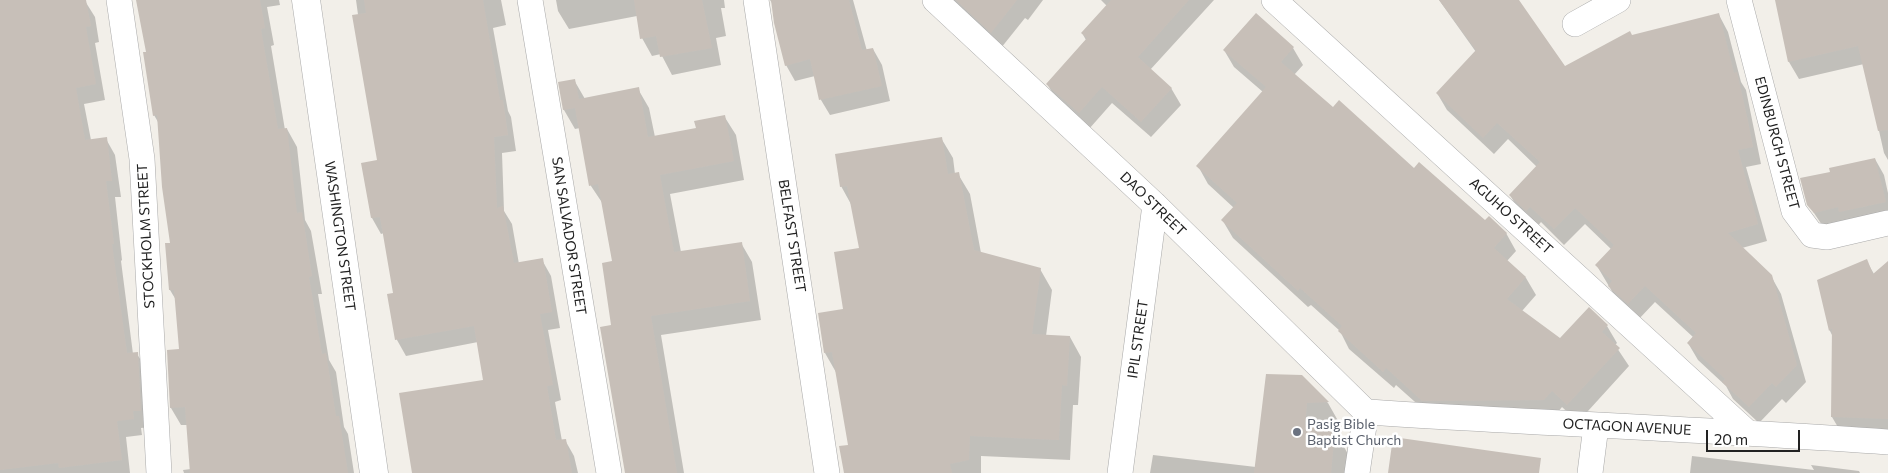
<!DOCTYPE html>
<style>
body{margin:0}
#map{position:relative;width:1888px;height:473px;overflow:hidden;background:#f2efe9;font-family:Commissioner,sans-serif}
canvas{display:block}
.scale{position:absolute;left:1706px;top:430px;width:94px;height:22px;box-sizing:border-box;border:2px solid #222;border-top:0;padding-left:6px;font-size:15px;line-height:18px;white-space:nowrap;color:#222;-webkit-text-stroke:4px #fff;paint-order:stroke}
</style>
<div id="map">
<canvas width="1888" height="473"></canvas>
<div class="scale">20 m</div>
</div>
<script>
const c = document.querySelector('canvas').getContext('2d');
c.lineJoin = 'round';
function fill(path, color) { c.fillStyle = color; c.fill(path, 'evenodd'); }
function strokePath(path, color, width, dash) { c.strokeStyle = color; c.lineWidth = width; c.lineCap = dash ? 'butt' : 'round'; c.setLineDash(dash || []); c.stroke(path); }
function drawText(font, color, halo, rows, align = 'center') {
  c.font = font + ' Commissioner,sans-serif'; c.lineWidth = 5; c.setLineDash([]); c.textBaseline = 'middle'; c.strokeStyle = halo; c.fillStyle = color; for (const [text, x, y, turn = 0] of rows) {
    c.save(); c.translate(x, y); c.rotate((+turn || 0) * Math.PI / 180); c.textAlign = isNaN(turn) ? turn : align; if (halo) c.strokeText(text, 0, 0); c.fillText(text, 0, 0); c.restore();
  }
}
fill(new Path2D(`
 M0 0H81L85 1 95 17 99 42 95 43 105 100 84 104 91 140 106 139 115 155 121 197H115L122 260 121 261 133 354H137L147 370 150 427 141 428 142 435 126 437 130 473H0Z
 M138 0H279L280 5 267 7 274 45 271 46 285 130 287 129 297 147 305 220 311 231 322 294H318L329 360 336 372 344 427 348 434 354 473H184L183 470 191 469 188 425H181L171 408 168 351 180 350 176 300 170 290 167 244H171L158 122 154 115 147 53Z
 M356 0H501L506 25 493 28 508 111 511 117 516 151 502 153 504 211 512 224 519 264 542 260 551 276 560 328 548 330 561 400 555 402 562 441 565 440 574 456 578 473H413L485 381 478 342 406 356 397 340 388 295 394 294 384 233 381 234 372 218 363 164 378 161Z
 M556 0H724L725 8H721L726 36 716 38 721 65 672 75 661 54 652 56 642 38 637 16 569 29 558 11Z
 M770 0H853L867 51 873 49 882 65 890 101 830 115 821 100 815 76 795 81 786 65 772 3Z
 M942 0H1043L1028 20 1025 18 1001 48Z
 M1101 0H1214L1150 70 1171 88 1181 105 1151 137 1112 103 1089 129 1057 100 1047 84 1086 40 1082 33 1107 6Z
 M1439 0H1517L1565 67 1631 36 1719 15 1728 32 1741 82 1746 90 1761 164 1746 167 1767 241 1742 248 1771 276 1781 294 1806 382 1786 403 1782 399 1759 423 1733 399 1726 386 1698 360 1688 343 1693 337 1655 302 1638 320 1619 303 1597 266 1612 250 1585 224 1564 245 1541 222 1537 227 1520 212 1510 195 1537 167 1508 139 1494 154 1447 110 1437 93 1476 52Z
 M1776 0H1888V160L1884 153 1864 64 1799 79 1789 62Z
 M1293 48 1303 65 1294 75 1333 109 1485 222 1506 233 1516 251 1507 261 1526 278 1536 295 1522 311 1561 340 1607 326 1617 343 1615 345 1629 366 1578 422 1562 407 1554 417 1433 418 1396 385 1394 388 1349 349 1340 331 1311 305 1308 307 1233 238 1223 221 1234 208 1208 184 1198 166 1263 92 1234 67 1224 50Z
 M574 80 585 99 638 89 649 108 655 137 697 129 724 116 736 135 744 180 670 194 681 252 741 243 752 262 761 320 661 335 684 473H626L612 326 614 262 603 204 591 186 580 128 575 129 564 110 560 83Z
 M941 138 953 158 955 174H958L970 194 981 253 1040 269 1052 290 1046 336 1070 337 1081 357 1078 405H1073L1070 460 981 456V473H845L849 446 837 374 825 353 844 310 860 249 852 206 841 186Z
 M1875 159 1884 175 1888 193V219L1824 228 1808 204 1831 173Z
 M1866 260 1874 274 1888 263V436L1842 434 1832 417 1833 337 1830 331 1819 281Z
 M1301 376 1328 403 1341 426H1320V428L1335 431 1348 454 1346 473H1150L1153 455 1256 467Z
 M1692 456 1814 470 1811 465 1859 471 1860 473H1690Z`), '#0003');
fill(new Path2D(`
 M0 0H86L91 26 86 27 96 84 76 88 85 140 107 137 112 181H106L114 244H112L127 353 138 352 141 411H133L134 419 117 421 122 460 59 468 58 463 0 470Z
 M136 0H260L265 28 261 29 278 129 287 128 297 213 302 212 312 276 309 277 322 354 326 353 336 416H339L348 473H190L185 407 170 408 167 350 179 349 174 290H169L165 243H170L162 187 157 115 153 116 143 52H146Z
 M364 0H483L500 100H503L508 135 494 137 497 208 503 206 514 263 543 258 552 312 540 314 553 385 547 386 556 440 566 439 572 473H412L399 393 483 380 474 326 395 340 387 294 393 293 380 217 371 218 361 163 377 160 352 15 366 13Z
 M634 0H702L712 48 660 57 656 36 640 39Z
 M771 0H849L862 50 873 48 882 86 819 100 810 59 785 66 774 23Z
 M956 0H1017L991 33Z
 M1111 0H1189L1138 57 1172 88 1141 122 1102 87 1079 113 1046 84 1087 38 1081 33Z
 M1439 0H1519L1565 66 1630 31 1632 35 1719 13 1734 73 1737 72 1748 121 1753 147 1738 150 1758 224 1728 233 1772 275 1797 365 1776 387 1772 383 1749 407 1722 382 1725 379 1687 343 1696 333 1645 286 1628 304 1608 286 1612 281 1595 265 1614 245 1575 208 1554 229 1530 207 1526 211 1509 195 1540 162 1497 123 1483 138 1436 93 1476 50Z
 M1775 0H1888V130L1878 131 1858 46 1788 62Z
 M1256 13 1294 47 1281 62 1333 107 1339 100 1414 168 1419 162 1485 220 1489 216 1507 233 1494 248 1526 277 1507 299 1560 338 1589 307 1608 325 1602 332 1620 348 1567 405 1552 391 1544 400 1422 401 1386 368 1383 372 1338 331 1342 326 1300 288 1298 291 1221 220 1237 203 1196 166 1266 87 1223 50Z
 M575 79 579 99 639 87 648 137 696 128 694 121 725 115 734 161 660 175 674 252 742 242 750 301 651 316 677 473H625L600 327 611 325 602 263 612 261 598 184 589 186 575 108 563 110 558 82Z
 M942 137 948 174 959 172 974 250 1041 268 1032 334 1070 336 1067 386 1062 385 1059 440 970 436 969 460 950 464 952 473H844L839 446 848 445 832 352 824 353 818 313 843 309 834 252 859 248 847 186 840 187 835 154Z
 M1875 158 1886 202 1839 212 1838 207 1814 213 1807 205 1800 178 1830 172 1829 168Z
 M1867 259 1873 274 1888 261V419L1831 417 1832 328 1829 331 1817 280Z
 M1266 374 1302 375 1329 402 1307 403 1305 425 1335 429 1331 473H1254Z
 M1393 437 1541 458 1539 473H1388Z`), '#c7bfb8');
const minor = new Path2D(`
 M119 0 142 159 159 473
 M530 0 609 473
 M756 0 827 473
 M935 0 1155 205 1366 412
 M1274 0 1748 433
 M1739 0 1794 211 1812 235 1827 237 1888 223
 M1575 24 1618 0
 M1366 412C1540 423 1714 430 1888 442
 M1120 473 1155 205
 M1357 473 1366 412
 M1590 473 1596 426`);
const tertiary = new Path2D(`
 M306 0 374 473`);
strokePath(minor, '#a9a9a9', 26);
strokePath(tertiary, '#a9a9a9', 29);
strokePath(minor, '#fff', 25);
strokePath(tertiary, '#fff', 28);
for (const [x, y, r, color] of [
 [1297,432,5,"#6b7280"]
]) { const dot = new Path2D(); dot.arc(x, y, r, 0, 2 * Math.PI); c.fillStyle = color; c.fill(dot); strokePath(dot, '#fff', 2); }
drawText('14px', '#222', '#fff', [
 ["EDINBURGH STREET",1777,143,75],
 ["DAO STREET",1153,204,44],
 ["AGUHO STREET",1511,216,42],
 ["STOCKHOLM STREET",146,236,-93],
 ["WASHINGTON STREET",340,236,82],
 ["SAN SALVADOR STREET",569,236,81],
 ["BELFAST STREET",792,236,81],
 ["IPIL STREET",1138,339,-82],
 ["OCTAGON AVENUE",1627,427,3]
]);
drawText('14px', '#5b616d', '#fff', [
 ["Pasig Bible",1307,424],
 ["Baptist Church",1307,440]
], 'left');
</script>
